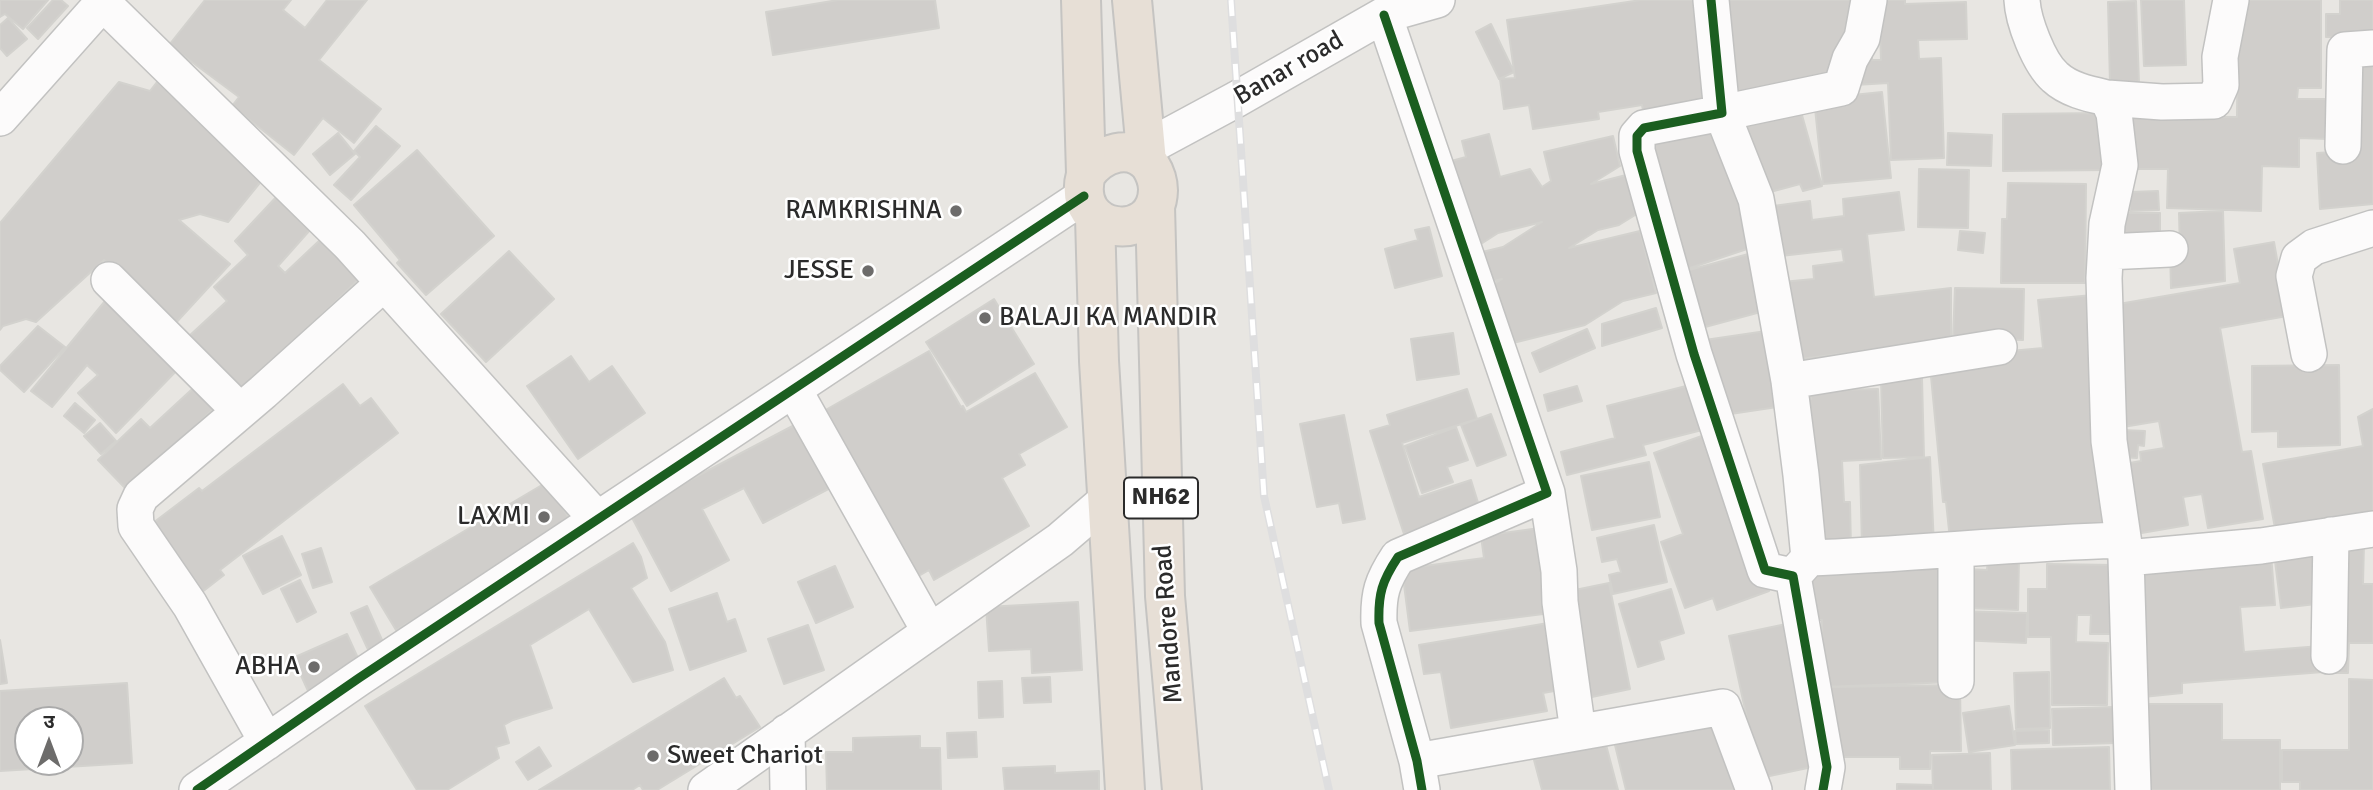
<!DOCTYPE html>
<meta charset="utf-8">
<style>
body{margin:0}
#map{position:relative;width:2373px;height:790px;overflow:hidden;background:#e8e6e2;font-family:Signika,"Noto Sans Devanagari",sans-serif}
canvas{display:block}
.north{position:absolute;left:14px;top:706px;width:70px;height:70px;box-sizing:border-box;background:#fff;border:2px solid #aaa;border-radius:50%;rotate:0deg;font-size:19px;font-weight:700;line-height:28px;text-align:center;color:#2b2b2b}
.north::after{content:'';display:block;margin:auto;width:24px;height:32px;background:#6d6c6b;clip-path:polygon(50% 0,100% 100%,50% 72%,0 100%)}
</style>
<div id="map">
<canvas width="2373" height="790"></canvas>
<div class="north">उ</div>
</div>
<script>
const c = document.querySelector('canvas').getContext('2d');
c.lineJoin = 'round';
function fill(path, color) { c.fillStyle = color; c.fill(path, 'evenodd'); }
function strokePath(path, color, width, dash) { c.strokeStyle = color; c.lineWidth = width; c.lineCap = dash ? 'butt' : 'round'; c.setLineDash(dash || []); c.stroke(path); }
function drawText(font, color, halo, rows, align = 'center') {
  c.font = font + ' Signika,sans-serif'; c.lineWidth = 5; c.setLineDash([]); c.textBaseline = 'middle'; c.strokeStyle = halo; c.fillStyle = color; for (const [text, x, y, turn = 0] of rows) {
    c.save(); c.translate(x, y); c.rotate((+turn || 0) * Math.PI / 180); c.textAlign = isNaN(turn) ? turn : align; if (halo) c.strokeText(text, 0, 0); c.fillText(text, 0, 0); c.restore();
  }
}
const building = new Path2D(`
 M0 0H48L23 29 5 14 0 17Z
 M53 0H61L68 6 38 39 27 28Z
 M205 0H291L283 10 305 28 327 0H367L319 60 381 109 354 143 323 118 294 155 232 106 239 97 169 45Z
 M838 0H935L939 28 773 55 766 12Z
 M1641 0H1696L1713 111 1645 121 1642 105 1598 112 1599 119 1533 129 1529 105 1504 109 1500 79 1515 78 1507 20Z
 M1717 0H1855L1833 87 1726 94Z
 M1879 0H1905V4L1966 2 1967 39 1918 40 1919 59 1941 58 1944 158 1891 160 1888 83 1855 85 1872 44V60H1881Z
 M2141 0H2184L2186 65 2144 66Z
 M2238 0H2321V88H2298L2297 99H2328V139L2299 138V167L2262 166 2261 211 2167 208 2168 169H2127V116L2237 117Z
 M2340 0H2373V38L2326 37V14H2340Z
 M2136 1 2139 83 2110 84 2108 2Z
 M8 18 27 39 7 56 0 48V25Z
 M1491 24 1514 72 1499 79 1476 32Z
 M2373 52V204L2320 209 2317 153 2349 151 2352 53Z
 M119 82 150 91 157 82 240 151 263 179 228 222 200 214 179 220 230 264 173 326 104 260 36 322 26 319 3 326 0 330V223Z
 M1882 92 1891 178 1823 184 1814 99Z
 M1798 101 1822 186 1803 191 1800 184 1759 195 1737 118Z
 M2109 113V170L2003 171V114Z
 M1721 118 1753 247 1678 272 1640 138Z
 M376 126 400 146 351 200 334 185 360 157 354 151Z
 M338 133 355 154 330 175 313 154Z
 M1948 133 1992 135 1991 166 1947 165Z
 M1489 134 1500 177 1530 169 1542 187 1551 181 1544 152 1613 136 1620 166 1591 184 1630 174 1640 212 1619 225 1598 230 1569 248 1640 231 1656 293 1623 301 1585 325 1505 345 1491 286 1502 279 1481 284 1474 254 1503 247 1542 222 1498 233 1467 253 1444 163 1466 157 1462 141Z
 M417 150 494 236 426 295 397 263 400 260 354 205Z
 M1919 169 1969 170 1968 228 1918 227Z
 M2008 183 2086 184 2085 283H2001L2002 219H2007Z
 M2158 191 2159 210 2130 211V192Z
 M1899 192 1904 230 1867 234 1874 297 1951 288V339L1793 360 1782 282 1814 279 1813 266 1844 262 1842 249 1772 257 1766 207 1810 201 1812 220 1844 216 1843 199Z
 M279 194 310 230 278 266 285 273 321 239 359 279 241 392 188 337 227 301 214 287 248 255 235 241Z
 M2223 211 2225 281 2171 288 2170 251H2180L2179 213Z
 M2122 213H2160V245H2122Z
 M1429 227 1442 276 1395 288 1385 249 1418 240 1415 230Z
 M1960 231 1985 233 1983 253 1958 250Z
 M2274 242 2287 316 2220 328 2242 452 2251 451 2263 519 2208 528 2202 494 2183 497 2188 525 2130 535 2118 465 2141 461 2140 452 2164 448 2159 421 2123 427 2113 305 2240 283 2234 249Z
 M509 251 554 299 486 362 441 314Z
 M1752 253 1768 310 1694 330 1678 273Z
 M1955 288 2024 289 2023 340 1953 338Z
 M110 295 184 363 116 433 78 393 98 375 87 365 52 407 31 391Z
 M2093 295 2113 528 1951 549 1946 502H1943L1930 366 1956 356 2043 348 2038 300Z
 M994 299 1034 364 967 406 926 342Z
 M1656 308 1662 328 1602 346V324Z
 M38 326 65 347 24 392 0 370V366Z
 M1587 329 1595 348 1540 372 1532 353Z
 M1773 330 1784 406 1717 416 1705 340Z
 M1453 333 1459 374 1417 380 1411 339Z
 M929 351 961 407 963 406 966 412 1035 373 1067 427 1019 454 1025 465 1002 478 1029 526 934 580 929 570 910 581 815 416Z
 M571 356 589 382 612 366 645 413 578 459 527 386Z
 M2339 365 2340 445 2278 447V431L2252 432V366Z
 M1881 378H1922L1924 457 1883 458Z
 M202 380 222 401 127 490 98 460 141 419 150 428Z
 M1702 382 1714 427 1643 445 1646 455 1567 475 1561 452 1615 438 1607 406Z
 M1810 382 1835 390 1878 389 1881 459 1842 461 1844 502H1850L1851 549 1814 552 1798 400 1811 399Z
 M343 384 360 406 371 398 398 433 220 570 224 575 197 596 145 529 199 488 202 491Z
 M1577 386 1582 401 1548 411 1544 395Z
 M1467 389 1477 419 1402 443 1419 497 1471 480 1480 509 1404 534 1370 431 1390 425 1387 415Z
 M75 403 95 420 84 433 64 416Z
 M2373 409V511L2275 528 2263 464 2363 446 2358 417Z
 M1491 414 1506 455 1477 466 1461 425Z
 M1344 415 1365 519 1343 523 1339 503 1317 507 1300 424Z
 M804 420 838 484 763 523 744 488 702 509 729 560 671 591 629 512Z
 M100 423 116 441 101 454 84 436Z
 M1456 427 1468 460 1447 467 1453 482 1422 493 1405 446Z
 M2122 430 2145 431 2144 446 2138 445 2137 458 2121 457Z
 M1713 432 1769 591 1717 610 1713 598 1685 608 1661 542 1683 534 1654 453Z
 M1930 457 1934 546 1862 548 1860 465Z
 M1649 462 1660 517 1592 530 1581 476Z
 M547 482 573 525 396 630 370 587Z
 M1654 525 1667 582 1613 594 1609 575 1621 572 1617 559 1602 562 1597 538Z
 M1540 528 1551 613 1410 631 1402 569 1484 558 1481 536Z
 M282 536 301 575 263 594 243 556Z
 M633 543 641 557 647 578 631 588 665 642 673 670 633 682 589 609 530 645 552 708 513 720 504 725 509 743 496 747 499 758 447 790H417L365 706Z
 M2334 543H2364L2363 584H2373V643H2349L2348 673H2331Z
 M2318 547 2325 603 2281 608 2274 553Z
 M321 548 332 582 313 588 302 554Z
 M2271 554 2275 605 2240 607 2244 652 2321 646 2323 672 2182 683V693L2143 697 2132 564Z
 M1988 557 2019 558 2018 610 1965 608 1966 569 1987 570Z
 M1945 560 1953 682 1823 687 1822 620H1811L1809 564Z
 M2047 564 2114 565 2113 634H2090L2091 615H2077L2076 642 2108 643 2107 705H2052L2051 637H2028V589H2047Z
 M835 566 853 607 816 623 798 582Z
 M300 580 316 612 297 622 281 589Z
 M1609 583 1630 689 1587 698 1565 592Z
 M1671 589 1684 633 1659 641 1664 659 1638 667 1619 604Z
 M717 593 727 622 735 619 746 651 690 670 669 609Z
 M1078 602 1082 670 1032 673 1031 649 989 651 986 607Z
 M367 606 386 649 371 656 351 613Z
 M1957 611 2027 613 2026 643 1959 640Z
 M1548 623 1560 690 1543 693 1547 711 1451 728 1441 672 1424 674 1419 645Z
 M1791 623 1822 765 1760 778 1729 636Z
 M808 625 824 670 784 684 768 639Z
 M347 634 363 669 309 693 293 658Z
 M0 640 7 683 0 684Z
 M2049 672 2050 728 2016 729 2014 673Z
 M1050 677 1051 702 1024 703 1022 678Z
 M724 678 736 698 740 696 760 727 657 790H643L640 785 632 790H539Z
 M2349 679 2373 680V790H2300V782H2282V750H2349Z
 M1002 681 1003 717 979 718 978 682Z
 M127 683 132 763 0 771V691ZM28 720H70V762H28Z
 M1960 685 1961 751H1930V769H1900V757H1830L1829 687Z
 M2137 704H2222V740H2280V790H2136Z
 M2009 706 2015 745 1969 752 1963 713Z
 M2114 707 2116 743 2053 745 2052 709Z
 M1721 719 1738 790H1626L1614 741Z
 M2049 730V743L2016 744 2015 731Z
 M976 732 977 757 948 758 947 733Z
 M920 736V748H940L941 790H827L826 752H853V738Z
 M1605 741 1618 790H1542L1534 760Z
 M539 747 551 766 528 780 516 762Z
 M2109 747 2110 790H2012L2011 750Z
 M1990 753 1991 790H1933L1932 755Z
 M1055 766V773L1099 771V790H1005L1003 768Z
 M1897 784 1933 785V790H1897Z`);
fill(building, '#d0cecb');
strokePath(building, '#d3d2ce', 2);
const minor = new Path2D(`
 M1711 0 1722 113 1644 128 1637 136V151L1694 354 1765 570 1793 576 1827 767 1823 790
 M2022 0C2023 21 2039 63 2055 77 2069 90 2089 94 2107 98L2114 113 2120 165 2107 224 2104 278 2109 441 2126 558 2261 546 2373 529
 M103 3 350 245 597 519
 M1384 15 1547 493 1398 557C1382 581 1378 594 1379 623L1417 761 1422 790
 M2107 98 2162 102 2214 101 2221 85 2220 57 2231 0
 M0 118 105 0
 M2343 146 2345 50 2373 48
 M1146 148 1237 99 1384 15 1437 0
 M2106 252 2170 249
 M109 280 239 410
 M2309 354 2294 276 2299 258 2314 247 2373 228
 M1789 381 1999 347
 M794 390 930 632
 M1547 493 1559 571 1560 602 1578 732
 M1956 551V681
 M1809 558 1801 475 1789 381 1756 199 1722 113 1841 88 1850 59 1862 38 1869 0
 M2126 558 2133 790
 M1793 576 1809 558C1914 554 2018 543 2123 540
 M2329 656 2331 535
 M787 732 788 790
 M267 742 190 605 136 526 135 509 141 496 263 392 384 283
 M1417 761 1723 707 1754 790
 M197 790 359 678 1084 196
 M706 790 1060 540 1109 498`);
const highway = new Path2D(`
 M1081 0 1086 174C1069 236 1157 245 1158 190 1158 181 1155 173 1150 165 1131 142 1101 153 1086 174
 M1132 0 1147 162
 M1155 206 1165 596 1182 790
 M1095 217 1099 361 1125 790`);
strokePath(minor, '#c2c2c1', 38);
strokePath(highway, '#c5c4c2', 42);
strokePath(minor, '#fcfbfb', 35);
strokePath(highway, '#e7dfd6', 38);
const rail = new Path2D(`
 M1231 0 1264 496 1329 790`);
strokePath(rail, '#dededf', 8);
strokePath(rail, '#fff', 5, [16]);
strokePath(new Path2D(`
 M1711 0 1722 113 1644 128 1637 136V151L1694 354 1765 570 1793 576 1827 767 1823 790
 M1384 15 1547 493 1398 557C1382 581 1378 594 1379 623L1417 761 1422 790
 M197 790 359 678 1084 196`), '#1b5e20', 9);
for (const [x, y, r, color] of [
 [956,211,7,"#6d6c6b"],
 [868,271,7,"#6d6c6b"],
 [985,318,7,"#6d6c6b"],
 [544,517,7,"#6d6c6b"],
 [314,667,7,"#6d6c6b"],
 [653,756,7,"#6d6c6b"]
]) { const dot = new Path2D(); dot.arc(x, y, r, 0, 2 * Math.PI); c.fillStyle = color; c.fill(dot); strokePath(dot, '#fff', 2.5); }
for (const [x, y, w] of [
 [1161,498,74]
]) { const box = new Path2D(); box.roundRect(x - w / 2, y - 20.5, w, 41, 5); c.fillStyle = '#fff'; c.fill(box); strokePath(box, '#2b2b2b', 2); }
drawText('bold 24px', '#2b2b2b', null, [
 ["NH62",1161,498]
]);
drawText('26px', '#2b2b2b', '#fff', [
 ["Banar road",1289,69,-30],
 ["Mandore Road",1169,624,-94]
]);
drawText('26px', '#2b2b2b', '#fff', [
 ["RAMKRISHNA",942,211],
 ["JESSE",854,271],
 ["BALAJI KA MANDIR",999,318,"left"],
 ["LAXMI",530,517],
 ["ABHA",300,667],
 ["Sweet Chariot",667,756,"left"]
], 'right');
</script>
